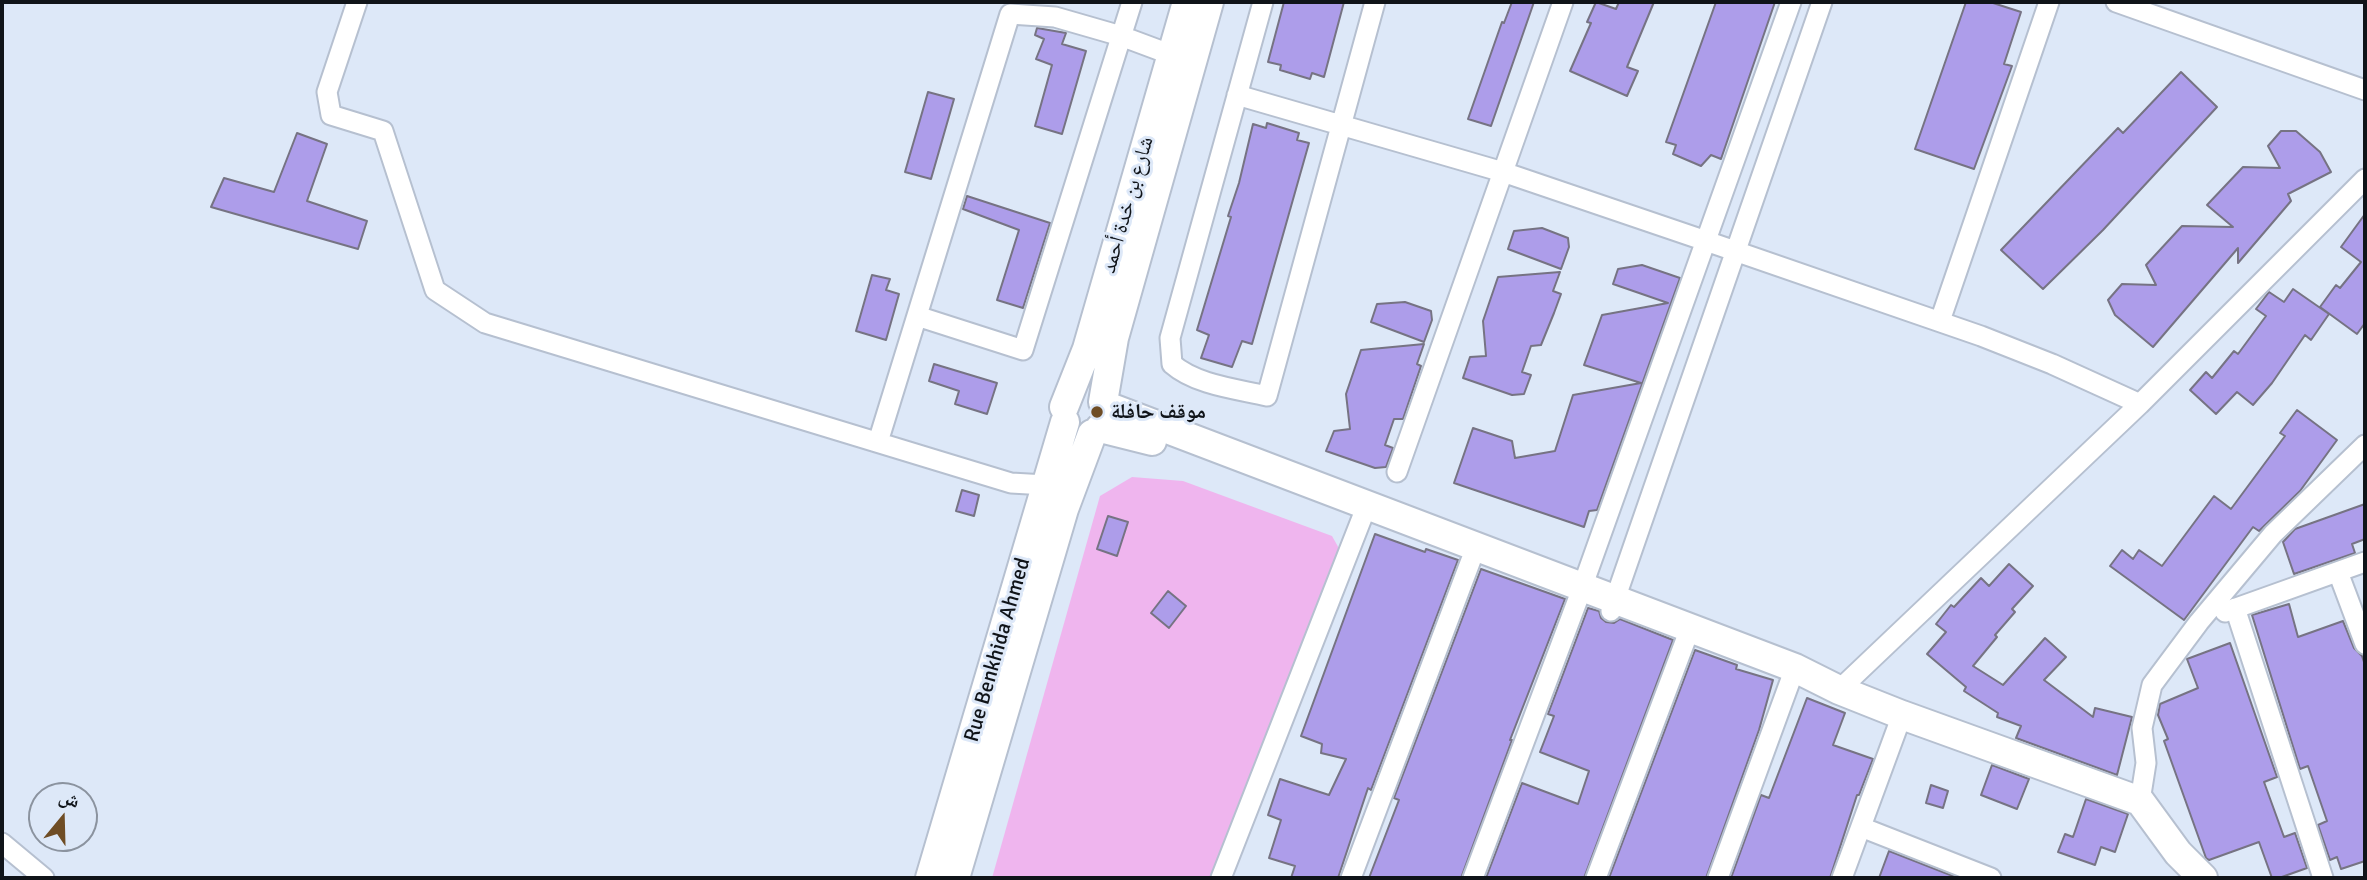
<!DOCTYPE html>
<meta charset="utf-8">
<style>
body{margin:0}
#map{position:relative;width:2367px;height:880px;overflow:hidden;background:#dde8f8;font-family:Signika,"Noto Naskh Arabic",sans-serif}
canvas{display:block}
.frame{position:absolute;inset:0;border:4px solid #101419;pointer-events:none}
.north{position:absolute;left:28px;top:782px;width:70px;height:70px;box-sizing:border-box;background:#dde8f8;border:2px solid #8b939f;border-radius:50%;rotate:19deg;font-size:19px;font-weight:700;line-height:28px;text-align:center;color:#101419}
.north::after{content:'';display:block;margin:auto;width:24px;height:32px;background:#6f4d25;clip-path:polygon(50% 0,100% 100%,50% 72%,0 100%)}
</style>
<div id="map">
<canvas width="2367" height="880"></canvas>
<div class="frame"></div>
<div class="north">ش</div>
</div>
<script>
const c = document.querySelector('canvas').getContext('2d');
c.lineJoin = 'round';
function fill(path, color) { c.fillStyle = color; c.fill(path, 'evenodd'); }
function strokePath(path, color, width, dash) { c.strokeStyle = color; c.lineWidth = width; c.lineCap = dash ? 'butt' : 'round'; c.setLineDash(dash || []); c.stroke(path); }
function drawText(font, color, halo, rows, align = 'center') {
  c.font = font + ' Signika,"Noto Naskh Arabic",sans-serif'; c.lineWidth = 6; c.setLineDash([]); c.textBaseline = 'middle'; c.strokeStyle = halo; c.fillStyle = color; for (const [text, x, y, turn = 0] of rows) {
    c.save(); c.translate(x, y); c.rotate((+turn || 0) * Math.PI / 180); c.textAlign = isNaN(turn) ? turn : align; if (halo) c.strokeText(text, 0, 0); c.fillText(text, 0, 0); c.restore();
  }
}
fill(new Path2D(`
 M1132 477 1183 481 1332 536 1341 552 1221 878H992L1100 496Z`), '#efb5ee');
const building = new Path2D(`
 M1284 2H1344L1324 77 1312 73 1310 79 1280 70 1281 65 1268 62Z
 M1512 2H1534L1491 126 1468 119 1502 22 1504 23Z
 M1596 2 1616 9 1619 2H1654L1627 67 1638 71 1627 96 1570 71 1591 23 1587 22Z
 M1716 2H1775L1721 159 1711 155 1701 166 1673 154 1676 145 1666 142Z
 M1966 2H1990L2021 12 2004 64 2012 66 1974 169 1915 149Z
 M1037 28 1066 33 1062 44 1086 51 1062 134 1035 126 1052 65 1036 59 1044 39 1035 35Z
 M2181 72 2217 107 2103 230 2043 289 2001 250 2118 128 2123 133Z
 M928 92 954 99 931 179 905 172Z
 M1267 123 1299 133 1297 140 1309 143 1252 344 1242 341 1232 367 1201 358 1209 335 1197 330 1231 217 1228 216 1239 183 1253 124 1266 128Z
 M2281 131H2296L2320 152 2331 172 2288 194 2291 201 2238 263V248L2153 347 2115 315 2108 300 2122 284 2156 285 2146 265 2182 226 2233 227 2207 205 2243 167 2280 168 2268 146Z
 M297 133 327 144 307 201 367 221 358 249 211 207 224 178 274 192Z
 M967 196 1050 223 1023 308 997 300 1019 230 963 209Z
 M2365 214V323L2357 334 2320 307 2336 285 2340 288 2361 262 2341 247Z
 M1542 228 1568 238 1569 247 1561 269 1508 249 1514 231Z
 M1642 265 1680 278 1597 510 1589 511 1584 527 1454 483 1473 428 1512 441 1515 458 1555 451 1573 395 1641 383 1584 365 1602 315 1668 303 1613 284 1618 269Z
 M1560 272 1553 291 1561 294 1554 313 1541 345 1531 346 1522 372 1531 375 1524 394 1512 395 1463 378 1470 357 1486 356 1483 321 1498 277Z
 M872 275 890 279 886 290 899 294 886 340 856 331Z
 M2293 289 2329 314 2311 340 2305 335 2272 383 2253 405 2237 392 2216 414 2190 390 2206 372 2212 378 2234 351 2238 354 2266 316 2256 309 2269 292 2284 302Z
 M1405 302 1431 311 1432 320 1424 342 1371 322 1377 304Z
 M1424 344 1417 364 1421 366 1403 419H1394L1385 445 1393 448 1386 467 1375 468 1326 451 1334 431 1350 429 1346 394 1361 350Z
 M934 364 997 383 987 414 955 404 959 391 929 381Z
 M2297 410 2337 440 2300 491 2259 531 2253 527 2184 620 2110 566 2122 550 2133 559 2139 550 2162 566 2214 496 2231 509 2285 436 2280 433Z
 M962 490 979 495 974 516 956 511Z
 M2365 504V539L2352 544 2355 553 2294 574 2283 542 2295 529Z
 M1108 516 1128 522 1117 556 1097 549Z
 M1375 534 1425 552 1426 549 1458 560 1371 790 1368 788 1338 878H1291L1295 866 1269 858 1281 820 1268 815 1280 779 1329 795 1346 759 1321 753 1322 744 1301 736Z
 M2009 564 2033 586 2012 609 2015 612 1995 635 1997 637 1973 666 2003 685 2045 638 2066 657 2044 680 2093 717 2095 708 2132 717 2117 775 2016 738 2021 726 1997 717 1998 713 1964 691 1966 687 1927 654 1946 632 1936 624 1951 605 1954 607 1981 578 1989 586Z
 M1481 569 1565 599 1510 740H1512L1461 878H1369L1399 800 1394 798Z
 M1168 591 1186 606 1169 628 1151 613Z
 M2289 604 2298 637 2343 621 2354 648 2362 656 2365 665V861L2341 869 2337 857 2330 860 2318 825 2327 821 2308 766 2300 769 2252 615Z
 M1588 608 1599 611 1601 618 1606 622 1614 623 1620 619 1673 640 1584 878H1486L1522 783 1578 804 1589 771 1540 752 1554 716 1548 714Z
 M2230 643 2277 777 2264 782 2284 837 2295 833 2307 868 2279 878H2272L2259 842 2209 860 2206 858 2164 741 2168 739 2158 715 2160 704 2198 688 2187 659Z
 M1695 650 1737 665 1736 669 1773 680 1759 730 1706 878H1609Z
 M1807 698 1845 713 1833 745 1873 759 1859 795H1857L1830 878H1731L1761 795 1769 798Z
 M1992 765 2029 779 2017 809 1981 795Z
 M1931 785 1948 791 1943 808 1926 803Z
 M2086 799 2128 814 2115 852 2101 847 2095 865 2058 852 2065 834 2073 837Z
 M1889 851 1958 878H1879Z`);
fill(building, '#ad9dea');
strokePath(building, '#767383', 2);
const street = new Path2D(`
 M357 2 327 92 331 115 383 131 435 290 485 323 1011 483 1046 485
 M1263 2 1170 338 1172 364C1196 385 1237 389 1267 396L1375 2
 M2116 2 2365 90
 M1237 95 1503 172 1706 241 1981 336 2052 364 2140 404
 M917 316 1023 350 1132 2
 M1940 321 2049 2
 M878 442 1010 14 1055 17 1121 36 1172 55
 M1397 472 1563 2
 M2338 572 2365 644
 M2235 608 2323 878
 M1611 611 1822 2
 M2225 612 2365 562
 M1839 690 2140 404 2365 179
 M2140 801 2146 763 2142 728 2152 685 2199 622 2273 534 2365 445
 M1861 827 1991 878
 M2 843 44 878
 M1221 878 1367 505
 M1351 878 1471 560
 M1473 878 1578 599 1791 2
 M1596 878 1686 639
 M1718 878 1795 668
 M1842 878 1902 715`);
const secondary = new Path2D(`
 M1103 402 1114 338 1209 2
 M1104 405 1795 668 1839 690 1902 715 2140 801 2178 853 2203 878
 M1064 407 1087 349 1187 2
 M1100 428 1152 441
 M930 878 1065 422
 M955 878 1064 509 1092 434`);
strokePath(street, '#b6c0d0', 23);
strokePath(secondary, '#b6c0d0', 32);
strokePath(street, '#fff', 19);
strokePath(secondary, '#fff', 28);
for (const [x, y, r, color] of [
 [1097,412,7,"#6f4d25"]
]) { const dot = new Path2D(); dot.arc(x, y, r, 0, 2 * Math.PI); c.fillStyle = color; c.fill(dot); strokePath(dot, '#dde8f8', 2.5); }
drawText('21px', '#101419', '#dde8f8', [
 ["شارع بن خدة أحمد",1128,205,-74],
 ["Rue Benkhida Ahmed",998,650,-74]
]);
drawText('bold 21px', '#101419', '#dde8f8', [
 ["موقف حافلة",1111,412]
], 'left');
</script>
